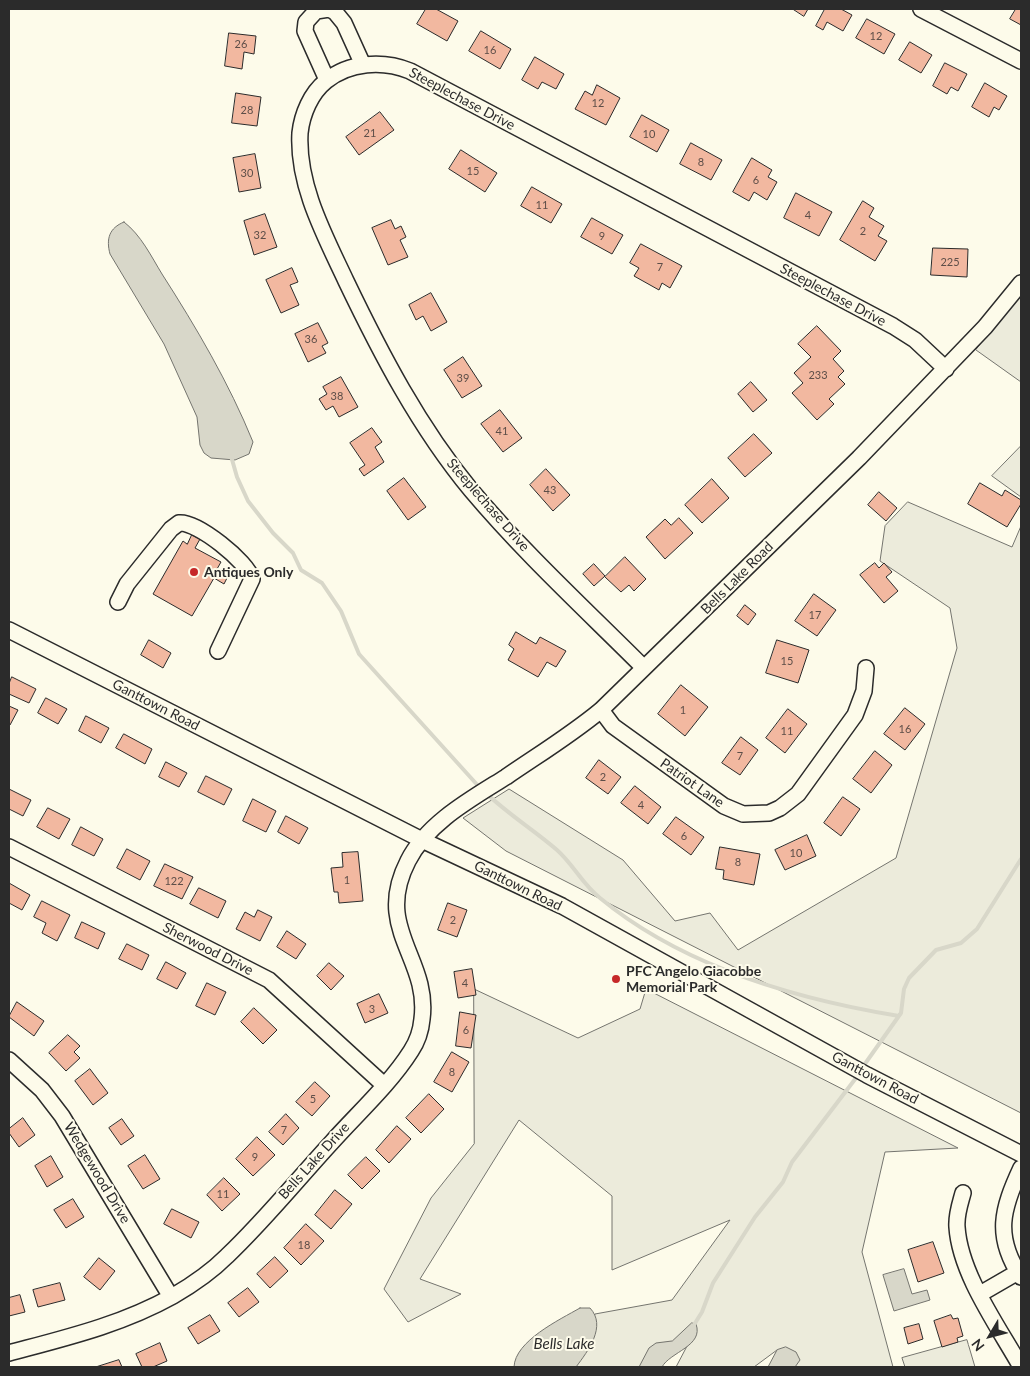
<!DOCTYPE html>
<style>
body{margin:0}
#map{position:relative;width:1030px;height:1376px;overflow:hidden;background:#fdfbea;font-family:Lato,sans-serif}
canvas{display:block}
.frame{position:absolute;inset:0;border:10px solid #2b2b2b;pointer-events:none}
.north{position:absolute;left:965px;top:1311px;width:50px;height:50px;-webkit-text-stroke:4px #fdfbea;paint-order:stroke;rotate:233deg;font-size:14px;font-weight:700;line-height:20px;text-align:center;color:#2b2b2b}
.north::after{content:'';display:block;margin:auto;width:18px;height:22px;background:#2b2b2b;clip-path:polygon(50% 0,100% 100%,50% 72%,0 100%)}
</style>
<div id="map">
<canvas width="1030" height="1376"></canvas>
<div class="frame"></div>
<div class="north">N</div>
</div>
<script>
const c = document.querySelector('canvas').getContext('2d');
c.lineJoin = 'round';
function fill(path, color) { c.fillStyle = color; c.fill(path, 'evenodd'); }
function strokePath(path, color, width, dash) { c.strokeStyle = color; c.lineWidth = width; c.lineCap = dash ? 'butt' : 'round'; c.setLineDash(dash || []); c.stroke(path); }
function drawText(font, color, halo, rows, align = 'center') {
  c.font = font + ' Lato,sans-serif'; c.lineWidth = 4; c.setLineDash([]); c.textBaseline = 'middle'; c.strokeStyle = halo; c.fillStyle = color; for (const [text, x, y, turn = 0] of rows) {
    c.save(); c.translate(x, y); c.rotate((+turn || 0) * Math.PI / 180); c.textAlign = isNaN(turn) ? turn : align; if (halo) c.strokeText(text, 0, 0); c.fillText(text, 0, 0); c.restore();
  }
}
const green = new Path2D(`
 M1021 292V382L976 350Z
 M1021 446V497L992 476Z
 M908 502 1012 547 1021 526V1113L506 851 463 818 509 789 623 860 675 921 710 913 738 950 896 858 957 648 950 608 880 561 885 526Z
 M474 989 578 1038 640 1009 646 989 958 1148 885 1152 862 1252 893 1367H789L777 1350 754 1367H676L696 1329 642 1367H568L595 1314 672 1300 730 1220 612 1270V1196L519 1120 420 1279 461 1294 408 1322 384 1289 431 1198 474 1144Z
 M967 1340 975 1367H905L902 1358Z`);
fill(green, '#ecebdb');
strokePath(green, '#74746e', 1);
const water = new Path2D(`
 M124 222C141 235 151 256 162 274 196 327 229 383 253 442L249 454 235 460 211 458 204 453 200 445 197 417 164 344 110 254C106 239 109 228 124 222Z
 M904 1269 912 1294 927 1290 930 1300 894 1311 883 1275Z
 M580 1308H590C607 1326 588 1351 576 1367H514C515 1341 559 1320 580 1308Z
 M692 1323 696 1324C704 1346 670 1352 662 1367H639L649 1348 656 1343 672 1341Z
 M786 1347 796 1352 800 1360 795 1367H768L777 1350Z`);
fill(water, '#d8d7c9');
strokePath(water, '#74746e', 1);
strokePath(new Path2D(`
 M231 456 237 477 248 501 273 533 293 553 301 570 322 583 341 611 359 654 481 789
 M486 793C509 815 534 830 557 850 573 864 583 885 600 898 682 966 795 999 899 1016
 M862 1068 901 1013 904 989 909 978 936 950 961 943 977 929 1021 859
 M692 1328 702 1312 713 1283 755 1217 783 1182 792 1162 859 1074`), '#d8d7c9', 4);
const building = new Path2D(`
 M426 9H436L458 21 447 41 417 24Z
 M793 9H808L804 16Z
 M825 9H841L852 15 843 31 827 22 823 30 816 26Z
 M1016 9H1021V25L1010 19Z
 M867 19 895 34 884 54 856 38Z
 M481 31 511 49 500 69 469 51Z
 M229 33 256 36 254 54 244 52 242 69 225 66Z
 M910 42 932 55 921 73 899 60Z
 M535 57 564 74 556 89 542 82 538 89 522 80Z
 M945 63 967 74 958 91 951 87 947 94 933 86Z
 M985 83 1007 96 999 110 994 107 989 117 972 107Z
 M597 85 620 98 606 125 575 109 585 91 592 95Z
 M236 93 261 97 257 126 232 123Z
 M380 112 394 130 359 155 346 137Z
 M642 115 669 130 657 152 630 137Z
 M691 143 722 160 711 180 680 164Z
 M461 150 497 173 485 192 449 169Z
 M255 154 261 188 239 192 233 158Z
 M752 158 772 170 768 177 777 182 767 200 754 192 749 201 733 192Z
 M532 187 562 204 551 223 521 206Z
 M796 193 832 212 819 236 784 218Z
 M863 201 874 208 869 217 884 226 878 236 887 241 875 261 840 240Z
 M265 214 277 247 254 255 244 221Z
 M592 218 623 235 612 254 581 237Z
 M391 220 395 229 401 226 406 237 400 240 408 257 388 265 372 228Z
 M641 244 682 266 670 288 662 283 659 290 634 276 639 268 630 263Z
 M933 248 968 249 967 277 931 275Z
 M292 268 298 282 290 285 299 305 281 313 266 280Z
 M431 293 447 322 431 331 423 316 416 320 409 305Z
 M318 323 328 343 322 346 326 353 308 362 295 334Z
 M817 326 841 351 833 359 844 371 838 377 845 384 829 399 834 404 817 420 792 393 803 383 794 373 811 357 798 344Z
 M463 357 482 386 462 398 444 370Z
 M341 377 358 407 339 417 333 406 326 410 319 399 327 394 323 387Z
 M751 382 767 400 753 412 738 394Z
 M500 410 522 438 503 452 481 424Z
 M372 428 382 442 375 447 384 462 364 476 359 469 365 465 350 443Z
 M754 434 772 453 745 477 728 458Z
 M546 469 570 495 553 511 530 485Z
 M404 478 426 507 408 520 387 491Z
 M712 479 729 498 702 523 685 505Z
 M980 483 1002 496 1005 490 1021 500V504L1007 527 968 504Z
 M879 492 897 508 886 521 868 505Z
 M679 518 693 533 665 559 646 537 665 519 671 525Z
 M192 535 200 539 195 548 221 562 217 569 228 576 224 584 214 578 192 616 153 594 183 541 187 544Z
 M625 557 646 579 634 591 629 585 621 592 605 577Z
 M875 563 879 568 884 563 892 572 886 577 898 591 884 603 860 575Z
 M594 564 605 576 594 586 583 574Z
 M814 594 836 610 817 636 795 621Z
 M745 605 756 614 748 625 737 616Z
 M516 632 536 644 540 637 566 651 556 667 547 662 538 677 508 660 514 649 509 645Z
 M149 640 171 653 163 668 141 655Z
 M777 640 809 650 798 683 766 673Z
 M12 677 36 689 29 703 9 694V684Z
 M681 685 708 707 685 736 658 714Z
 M46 698 67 709 58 724 38 713Z
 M9 706 18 710 10 725 9 724Z
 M905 708 925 724 905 750 884 734Z
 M788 709 807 724 785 753 766 738Z
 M86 716 109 728 101 743 79 731Z
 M124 734 152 749 145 764 116 748Z
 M741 737 758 750 740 775 722 763Z
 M875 751 892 765 871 793 853 779Z
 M599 760 621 777 608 794 586 778Z
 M166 762 187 773 179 787 159 777Z
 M206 776 232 789 224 805 198 792Z
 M635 786 661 807 648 824 621 803Z
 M9 789 31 800 23 816 9 809Z
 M843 797 860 809 841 836 824 823Z
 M253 799 276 811 266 832 243 821Z
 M48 808 70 819 59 839 37 827Z
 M286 816 308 828 299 844 278 832Z
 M676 817 704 837 691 855 663 834Z
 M81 827 103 839 94 856 72 845Z
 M807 835 816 856 785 870 775 850Z
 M720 847 760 854 754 885 723 879 724 870 716 869Z
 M127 849 150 861 140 880 117 868Z
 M358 852 363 901 339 903 338 892H334L331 868 343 867 342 853Z
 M165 864 193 877 182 899 154 886Z
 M9 883 30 895 22 910 9 903Z
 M199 888 226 901 218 918 190 904Z
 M42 901 70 915 57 941 42 933 46 923 34 917Z
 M448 903 467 910 457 937 438 930Z
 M258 910 272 917 260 941 236 929 245 912 254 917Z
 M82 922 105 933 98 949 75 938Z
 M287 931 306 944 296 959 277 947Z
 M127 944 149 955 142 970 119 959Z
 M166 962 186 973 177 989 157 979Z
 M329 963 344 976 331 990 317 976Z
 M472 969 476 995 458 998 454 972Z
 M207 983 226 992 215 1015 196 1006Z
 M379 994 388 1013 365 1023 357 1004Z
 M17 1002 44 1021 34 1036 9 1017Z
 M254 1008 277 1030 263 1044 241 1022Z
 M460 1012 476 1015 471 1048 456 1046Z
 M68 1035 80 1046 74 1052 80 1058 66 1071 49 1053Z
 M452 1052 469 1062 452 1092 434 1082Z
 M90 1069 108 1093 93 1105 75 1081Z
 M315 1082 330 1096 312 1116 296 1102Z
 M429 1094 444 1109 421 1133 406 1118Z
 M286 1114 299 1128 283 1145 269 1132Z
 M23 1118 35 1135 19 1147 9 1133V1129Z
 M122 1119 134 1136 121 1145 109 1128Z
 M397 1126 411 1139 389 1163 376 1150Z
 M257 1137 275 1155 253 1176 236 1159Z
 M145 1155 160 1179 143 1189 128 1166Z
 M51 1156 63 1177 47 1187 35 1166Z
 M366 1157 380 1171 362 1189 348 1175Z
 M224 1178 240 1194 222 1211 207 1195Z
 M335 1190 352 1204 331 1229 315 1215Z
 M73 1199 84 1217 66 1228 54 1210Z
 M172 1209 199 1222 191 1238 164 1224Z
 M306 1224 324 1241 301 1265 284 1248Z
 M933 1242 944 1273 918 1282 908 1250Z
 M275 1257 288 1271 270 1288 257 1274Z
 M99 1258 115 1271 100 1290 84 1277Z
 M60 1283 65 1300 38 1307 33 1290Z
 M248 1288 259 1302 239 1317 228 1303Z
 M20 1295 25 1312 9 1316V1298Z
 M210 1315 220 1331 198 1344 188 1328Z
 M951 1315 953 1319 958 1318 963 1336 957 1338 958 1342 942 1347 934 1321Z
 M919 1324 923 1339 908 1344 904 1328Z
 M160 1343 167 1361 153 1367H142L136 1354Z
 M119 1360 122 1367H96Z`);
fill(building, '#f2b8a0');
strokePath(building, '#2b2b2b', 1);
const minor = new Path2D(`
 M921 9 1021 61
 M327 80 305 31 306 22 316 11 329 9 335 12 344 23 363 65
 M118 602 127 584 171 529 179 523C197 521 248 562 252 579L218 651
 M9 630 422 840 562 906 867 1075 1021 1154
 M644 668C586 610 524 553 471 490 419 427 381 354 346 281 325 236 297 185 300 133 302 114 311 93 326 81 349 62 383 60 410 71L893 326 915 340 946 369
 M601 710 613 726 724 806 743 814 769 813 780 808 798 794 855 715 864 691 866 668
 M9 847 269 980 384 1085
 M9 1060 42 1090 62 1116 171 1297
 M1021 1168C1002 1209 994 1236 1021 1277
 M963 1193C960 1204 956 1215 957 1227 960 1274 998 1326 1021 1367
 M980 1294 1018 1272
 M9 1353C65 1338 121 1325 173 1296 192 1285 211 1272 227 1256 264 1221 297 1180 332 1142 358 1113 390 1084 411 1051 417 1042 421 1030 422 1019 430 958 373 929 408 861 427 823 471 799 506 777 538 755 571 735 601 710L859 458 985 327 1021 283`);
strokePath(minor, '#2b2b2b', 18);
strokePath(minor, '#fdfbea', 15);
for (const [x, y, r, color] of [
 [194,572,5,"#c62828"],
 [616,979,5,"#c62828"]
]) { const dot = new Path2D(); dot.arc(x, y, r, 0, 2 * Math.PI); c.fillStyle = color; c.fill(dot); strokePath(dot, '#fdfbea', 2); }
drawText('11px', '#5d4e48', null, [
 ["12",876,36],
 ["26",241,44],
 ["16",490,50],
 ["12",598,103],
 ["28",247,110],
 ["21",370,133],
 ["10",649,134],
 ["8",701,162],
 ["15",473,171],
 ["30",247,173],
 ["6",756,180],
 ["11",542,205],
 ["4",808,215],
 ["2",863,231],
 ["32",260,235],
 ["9",602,236],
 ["225",950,262],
 ["7",660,267],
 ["36",311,339],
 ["233",818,375],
 ["39",463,378],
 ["38",337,396],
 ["41",502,431],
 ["43",550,490],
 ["17",815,615],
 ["15",787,661],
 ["1",683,710],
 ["16",905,729],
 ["11",787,731],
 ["7",740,756],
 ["2",603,777],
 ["4",641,805],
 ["6",684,836],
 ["10",796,853],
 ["8",738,862],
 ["1",347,880],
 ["122",174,881],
 ["2",453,920],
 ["4",465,983],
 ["3",372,1009],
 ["6",466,1030],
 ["8",452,1072],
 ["5",313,1099],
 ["7",284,1130],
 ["9",255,1157],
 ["11",223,1194],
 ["18",304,1245]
]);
drawText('14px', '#2b2b2b', '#fdfbea', [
 ["Steeplechase Drive",462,99,28],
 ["Steeplechase Drive",833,295,28],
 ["Steeplechase Drive",488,505,49],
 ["Bells Lake Road",737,578,-45],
 ["Ganttown Road",156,705,27],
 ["Patriot Lane",692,783,35],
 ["Ganttown Road",518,886,26],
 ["Sherwood Drive",208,949,27],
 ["Ganttown Road",875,1078,28],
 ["Bells Lake Drive",314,1161,-48],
 ["Wedgewood Drive",97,1173,59]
]);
drawText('bold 14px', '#2b2b2b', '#fdfbea', [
 ["Antiques Only",204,572],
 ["PFC Angelo Giacobbe",626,971],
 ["Memorial Park",626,987]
], 'left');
drawText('italic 15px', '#2b2b2b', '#fdfbea', [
 ["Bells Lake",564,1344]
]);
</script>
